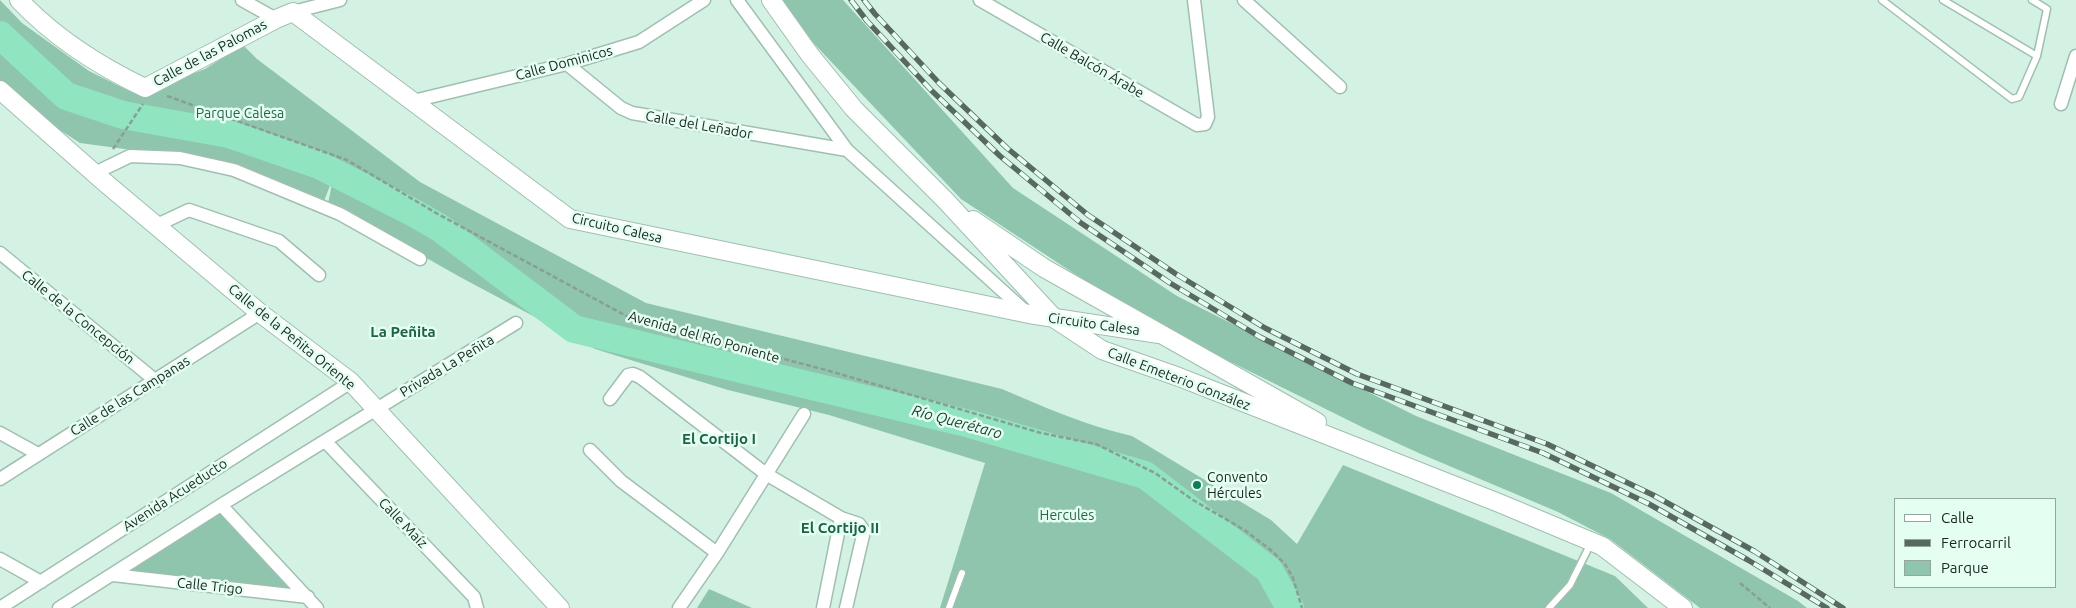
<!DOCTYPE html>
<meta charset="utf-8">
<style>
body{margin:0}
#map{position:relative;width:2076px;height:608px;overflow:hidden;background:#d3f2e3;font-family:Ubuntu,sans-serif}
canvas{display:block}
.legend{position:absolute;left:1894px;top:498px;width:162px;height:90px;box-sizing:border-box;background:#e5fef2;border:1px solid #93a79e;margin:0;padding:6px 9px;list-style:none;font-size:15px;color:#192520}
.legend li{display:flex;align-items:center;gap:10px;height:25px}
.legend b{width:25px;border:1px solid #93a79e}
</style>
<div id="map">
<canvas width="2076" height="608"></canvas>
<ul class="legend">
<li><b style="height:6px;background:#fff"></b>Calle</li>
<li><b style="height:6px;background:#576961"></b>Ferrocarril</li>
<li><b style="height:14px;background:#8fc5ad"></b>Parque</li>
</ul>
</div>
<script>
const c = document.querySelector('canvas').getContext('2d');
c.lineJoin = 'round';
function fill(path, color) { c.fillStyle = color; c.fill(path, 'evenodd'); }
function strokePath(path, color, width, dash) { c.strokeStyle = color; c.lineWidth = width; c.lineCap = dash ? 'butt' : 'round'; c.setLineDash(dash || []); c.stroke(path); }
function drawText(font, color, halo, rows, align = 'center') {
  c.font = font + ' Ubuntu,sans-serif'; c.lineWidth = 5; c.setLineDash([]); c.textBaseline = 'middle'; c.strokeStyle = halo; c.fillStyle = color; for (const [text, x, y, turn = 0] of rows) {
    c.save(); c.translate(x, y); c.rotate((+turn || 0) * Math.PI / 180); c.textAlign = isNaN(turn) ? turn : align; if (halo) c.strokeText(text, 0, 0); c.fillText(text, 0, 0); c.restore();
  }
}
fill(new Path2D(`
 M0 0 22 23 89 71 129 91 161 86 205 69 243 45 257 59 420 182 646 303 1002 389C1044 407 1087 426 1132 436L1271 520 1297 544 1343 465 1615 576 1648 608H940L985 463 829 415 728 390 595 349 460 277 335 206 328 204 333 178 324 201 286 186 132 150 80 143 32 112 0 84Z
 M778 0H843L1013 188 1177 296 1416 416 1611 493 1798 601 1807 608H1700L1610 539 1558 512 1421 454 1364 428 1140 317 961 199 804 33Z
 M221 505 308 597 113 575Z
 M709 589 752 608H697Z`), '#8fc5ad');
strokePath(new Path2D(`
 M0 35 66 96 123 115 229 134 319 165 414 213 440 228 574 329 970 424 1145 475 1269 570 1290 608`), '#90e4c0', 28);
const lane = new Path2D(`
 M1882 0 2012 99 2019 97 2037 56 2047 9 2032 0
 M1943 0 2037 56
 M949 608 962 573
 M1549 608 1570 585 1591 543`);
const street = new Path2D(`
 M242 0 276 19
 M737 0 847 150 1027 313
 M980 0 1197 125 1205 124 1208 117 1194 0
 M1244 0 1340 87
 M293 12 340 0
 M567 64 621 108 632 113 847 150
 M413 101 567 64 639 42 704 0
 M2061 104 2076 56
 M95 173 130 156 180 158 234 170 340 214 420 259
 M157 225 189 210 279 241 319 275
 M0 253 156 381
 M610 399 628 375 633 374 640 377 766 474 841 518 859 524 864 531 846 608
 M0 433 38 454
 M325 441 474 597 477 608
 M590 450 621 481 717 553
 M0 479 260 313
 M221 505 317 608
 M0 559 41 582
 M113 575 308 597
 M0 608 351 382
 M59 608 221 505 516 323
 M679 608 717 553 804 414
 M823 608 841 518`);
const secondary = new Path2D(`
 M19 0C54 37 99 66 145 88L276 19 293 12 570 219 1029 314 1159 334
 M771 0 810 55 854 109 946 201 1055 319 1102 350 1179 377 1499 503 1602 546 1683 608
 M0 90 102 180 260 313 351 382 560 608
 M973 220 1044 268 1317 422`);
strokePath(lane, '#a1bfb1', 9);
strokePath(street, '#a1bfb1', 15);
strokePath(secondary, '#a1bfb1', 20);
strokePath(new Path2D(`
 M167 96 347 160 436 213 632 319 826 370 1041 433 1096 444 1155 473 1193 500 1246 531 1272 551 1285 564 1293 578 1302 608
 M113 149 143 104
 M1740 583 1770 608`), '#889f94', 2.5, [5, 2.5]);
strokePath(lane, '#fff', 6);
strokePath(street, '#fff', 12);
strokePath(secondary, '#fff', 18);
const rail = new Path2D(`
 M851 0 867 21 932 91 1000 156 1081 223 1170 283 1260 337 1352 383 1543 453 1649 504 1748 560 1827 608
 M864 0 875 14 939 83 1007 148 1088 215 1176 274 1265 328 1357 374 1547 444 1653 495 1754 551 1843 608`);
strokePath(rail, '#576961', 5.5);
strokePath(rail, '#e5fef2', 4, [11]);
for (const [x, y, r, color] of [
 [1197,485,5,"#0b7e5b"]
]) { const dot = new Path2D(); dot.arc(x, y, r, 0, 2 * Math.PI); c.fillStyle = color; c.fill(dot); strokePath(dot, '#e5fef2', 2); }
drawText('14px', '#192520', '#e5fef2', [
 ["Calle de las Palomas",210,53,-28],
 ["Calle Dominicos",564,63,-15],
 ["Calle Balcón Árabe",1092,65,30],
 ["Calle del Leñador",699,125,10],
 ["Circuito Calesa",617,228,13],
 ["Calle de la Concepción",78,317,39],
 ["Circuito Calesa",1094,324,8],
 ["Calle de la Peñita Oriente",292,337,39],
 ["Avenida del Río Poniente",704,337,16],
 ["Privada La Peñita",447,366,-31],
 ["Calle Emeterio González",1179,379,21],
 ["Calle de las Campanas",130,396,-32],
 ["Avenida Acueducto",175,495,-33],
 ["Calle Maíz",403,523,46],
 ["Calle Trigo",210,586,6]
]);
drawText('14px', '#26654d', '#e5fef2', [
 ["Parque Calesa",240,113],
 ["Hercules",1067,515]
]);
drawText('14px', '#192520', '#e5fef2', [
 ["Convento",1207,477],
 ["Hércules",1207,493]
], 'left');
drawText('bold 15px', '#1d6249', '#e5fef2', [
 ["La Peñita",403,332],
 ["El Cortijo I",719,439],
 ["El Cortijo II",840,528]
]);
drawText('italic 15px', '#193e2f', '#e5fef2', [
 ["Río Querétaro",957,422,15]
]);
</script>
